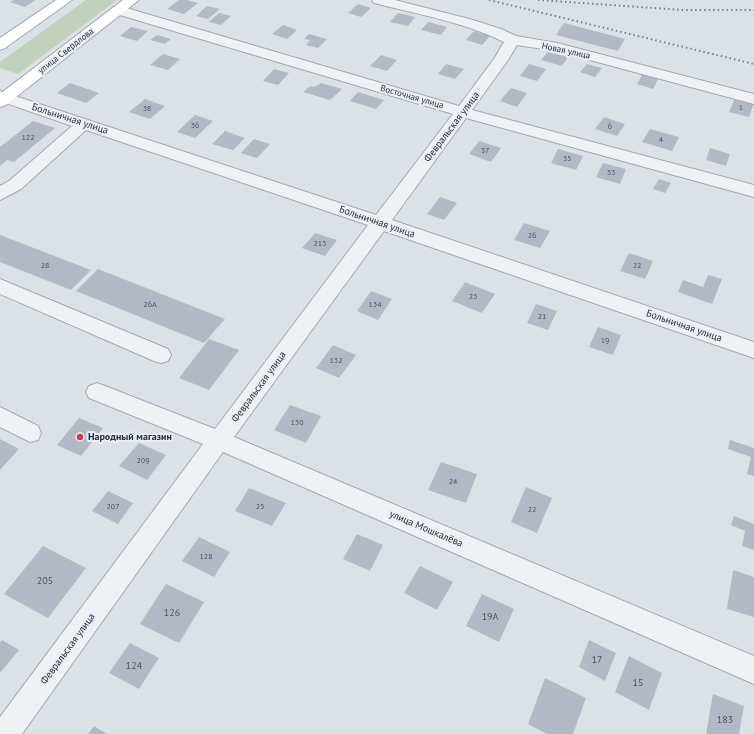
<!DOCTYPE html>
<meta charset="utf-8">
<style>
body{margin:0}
canvas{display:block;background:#dce0e7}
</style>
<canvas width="754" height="734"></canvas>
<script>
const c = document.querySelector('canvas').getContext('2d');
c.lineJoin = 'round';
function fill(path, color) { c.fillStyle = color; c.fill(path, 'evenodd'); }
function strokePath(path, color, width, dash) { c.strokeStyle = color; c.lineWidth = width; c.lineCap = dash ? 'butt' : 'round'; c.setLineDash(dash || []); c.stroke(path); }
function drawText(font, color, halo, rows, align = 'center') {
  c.font = font + ' "PT Sans",sans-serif'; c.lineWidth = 4; c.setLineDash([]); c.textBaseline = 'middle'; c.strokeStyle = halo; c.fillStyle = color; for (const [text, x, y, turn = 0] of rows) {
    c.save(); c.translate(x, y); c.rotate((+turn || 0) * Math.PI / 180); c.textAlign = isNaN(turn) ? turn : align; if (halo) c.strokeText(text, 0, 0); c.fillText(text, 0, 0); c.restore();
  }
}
fill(new Path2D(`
 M86 0H117L18 74 0 68V62Z`), '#c1d1bc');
fill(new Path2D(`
 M14 0H36L25 7 10 2Z
 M179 0H187L198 3 184 14 167 9Z
 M358 4 371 8 361 17 348 13Z
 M207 6 220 9 208 19 196 16Z
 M219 13 231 16 221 25 209 22Z
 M398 13 415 17 408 26 390 22Z
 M428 22 447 27 441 35 421 30Z
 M564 23 625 39 618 51 556 35Z
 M283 25 297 30 287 39 272 34Z
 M131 27 148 31 137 41 120 36Z
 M474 31 490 36 482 45 466 40Z
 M309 34 327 39 318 48 306 45 310 40 304 39Z
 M157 35 171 39 165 44 150 40Z
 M548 52 568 57 562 66 541 60Z
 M163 54 180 59 168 70 150 65Z
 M381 55 397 60 387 71 370 66Z
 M446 64 464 69 455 79 438 74Z
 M529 64 546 69 537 81 520 76Z
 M587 64 602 68 595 77 580 72Z
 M274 69 289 73 278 85 263 81Z
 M642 75 658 79 653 89 637 84Z
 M70 83 99 93 86 103 57 93Z
 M321 83 342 89 330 100 303 92 310 86 314 87Z
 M511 88 527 93 517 107 500 101Z
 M358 92 384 100 376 109 350 101Z
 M735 98 754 103 749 117 729 112Z
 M145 99 165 106 150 119 129 112Z
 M195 115 213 121 195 138 177 132Z
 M604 117 625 124 617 136 595 129Z
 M33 121 55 128 14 162 7 160 0 166V147Z
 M650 129 679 137 672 151 642 142Z
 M225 131 245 138 233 150 212 144Z
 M254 139 270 144 257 158 241 153Z
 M479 141 501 148 491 162 469 154Z
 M710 148 730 154 726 166 706 160Z
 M558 149 583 156 576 170 551 163Z
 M603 163 626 169 620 184 596 177Z
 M659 179 671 183 665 193 653 189Z
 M440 197 457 203 444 220 427 214Z
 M524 223 550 231 540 248 514 240Z
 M315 233 337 240 325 256 302 248Z
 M0 235 91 270 71 290 0 262Z
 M629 253 653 261 645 279 620 271Z
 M98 269 225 319 204 343 76 291Z
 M708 275 722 279 712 304 678 292 683 280 703 287Z
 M465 282 495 294 482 313 452 301Z
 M371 291 392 299 378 320 357 311Z
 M536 304 557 311 548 330 527 323Z
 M598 327 621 335 613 355 589 347Z
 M209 339 239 350 209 390 179 378Z
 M333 345 356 355 339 378 316 368Z
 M290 405 321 416 306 443 274 430Z
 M79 418 103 428 81 456 57 445Z
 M0 439 19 449 0 470Z
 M730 440 754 448V476L747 474 751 457 728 449Z
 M139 443 166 455 147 480 119 466Z
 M441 462 477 474 466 503 428 490Z
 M526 487 552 498 537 533 511 522Z
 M249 488 286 503 272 526 235 511Z
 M108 491 133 503 118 524 92 511Z
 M734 516 754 524V550L742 546 745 531 731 525Z
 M357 534 383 545 370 571 343 559Z
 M199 537 230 552 214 577 182 561Z
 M43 546 86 568 48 618 4 594Z
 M420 566 453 582 437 610 404 593Z
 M733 570 754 577V617L727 609Z
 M166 584 204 602 179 643 140 624Z
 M482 594 514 609 499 642 466 626Z
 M2 640 19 650 0 673V642Z
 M589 640 616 653 605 681 579 667Z
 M130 643 159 658 139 689 109 673Z
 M629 656 662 673 649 710 615 692Z
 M545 678 586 698 573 734H547L528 724Z
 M713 694 744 706 739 734H706Z
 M94 726 107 734H88Z`), '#b3b9c4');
const minor = new Path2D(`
 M372 0H395L473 20 501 29 516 36 557 43 754 94V104L556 51 517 45 508 60 472 110 754 185V197L466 118 392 220 754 342V358L384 231 234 437 754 656V684L223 452 22 734H0V717L203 444 89 398 86 392 89 386 97 383 105 386 215 429 368 225 86 130 21 189 0 200V186L9 181 72 126 0 101V91L376 215 453 114 113 13 111 10 113 7H123L459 106 494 59 504 42C464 22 417 14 374 3Z
 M0 279 168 349 171 355 168 361 161 363 154 361 0 294Z
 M0 407 38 426 41 433 38 440 30 442 0 427Z`);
const major = new Path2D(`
 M56 0H72L5 48 0 50V38Z
 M123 0H139L6 105 0 107V94Z`);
strokePath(minor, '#a1a7b1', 2);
strokePath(major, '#9ba4b3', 2);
fill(minor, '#eff1f5');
fill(major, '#fff');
strokePath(new Path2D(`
 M489 0 754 64
 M538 0 683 10H754`), '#757f91', 2, [1.5, 3]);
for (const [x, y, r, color] of [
 [80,437,4,"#d4394d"]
]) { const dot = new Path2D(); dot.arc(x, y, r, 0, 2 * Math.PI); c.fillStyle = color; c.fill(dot); strokePath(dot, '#ebeff5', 1.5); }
drawText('8px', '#485060', null, [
 ["1",741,108],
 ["38",147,109],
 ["36",195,126],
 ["6",610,127],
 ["122",28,138],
 ["4",661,140],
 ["37",485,151],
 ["35",567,159],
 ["33",611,173],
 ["26",532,236],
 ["215",320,244],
 ["28",45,266],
 ["22",637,266],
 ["23",473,297],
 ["26А",150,305],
 ["134",375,305],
 ["21",542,317],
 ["19",605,341],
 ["132",336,361],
 ["130",297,423],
 ["209",143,461],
 ["24",453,482],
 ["207",113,507],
 ["25",260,507],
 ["22",532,510],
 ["128",206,557]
]);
drawText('9px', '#252d3e', '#ebeff5', [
 ["улица Свердлова",66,51,-38],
 ["Новая улица",566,51,12],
 ["Восточная улица",412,97,16]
]);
drawText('10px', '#252d3e', '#ebeff5', [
 ["Больничная улица",70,119,18],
 ["Февральская улица",452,127,-53],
 ["Больничная улица",377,222,19],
 ["Больничная улица",684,326,19],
 ["Февральская улица",259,387,-54],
 ["улица Мошкалёва",426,529,23],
 ["Февральская улица",68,649,-54]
]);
drawText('bold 10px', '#252d3e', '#ebeff5', [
 ["Народный магазин",88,437]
], 'left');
drawText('10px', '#485060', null, [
 ["205",45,581],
 ["126",172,613],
 ["19А",490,617],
 ["17",597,660],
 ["124",134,666],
 ["15",638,683],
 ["183",725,720]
]);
</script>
